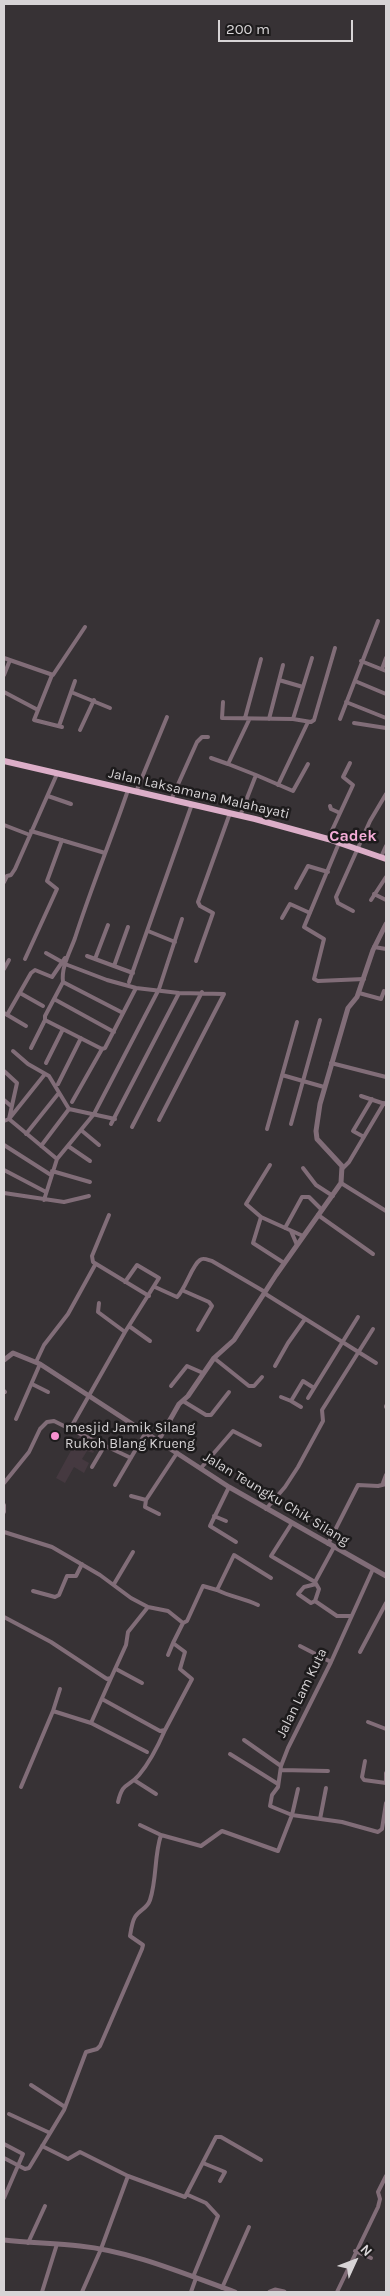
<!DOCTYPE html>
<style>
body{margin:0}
#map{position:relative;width:390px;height:2296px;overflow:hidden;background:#373235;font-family:Karla,sans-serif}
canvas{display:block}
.frame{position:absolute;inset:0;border:5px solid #d7d4d6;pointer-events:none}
.north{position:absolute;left:330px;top:2236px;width:50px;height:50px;-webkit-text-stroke:4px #1d1b1c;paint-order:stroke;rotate:47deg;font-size:14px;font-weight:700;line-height:20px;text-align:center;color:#d7d4d6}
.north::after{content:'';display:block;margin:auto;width:18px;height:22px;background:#d7d4d6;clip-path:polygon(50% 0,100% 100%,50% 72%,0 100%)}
.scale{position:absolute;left:218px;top:20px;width:135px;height:22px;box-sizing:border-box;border:2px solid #d7d4d6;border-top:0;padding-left:6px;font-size:15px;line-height:18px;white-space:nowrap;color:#d7d4d6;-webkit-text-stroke:4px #1d1b1c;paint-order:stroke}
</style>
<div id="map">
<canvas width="390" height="2296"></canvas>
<div class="frame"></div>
<div class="north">N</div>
<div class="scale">200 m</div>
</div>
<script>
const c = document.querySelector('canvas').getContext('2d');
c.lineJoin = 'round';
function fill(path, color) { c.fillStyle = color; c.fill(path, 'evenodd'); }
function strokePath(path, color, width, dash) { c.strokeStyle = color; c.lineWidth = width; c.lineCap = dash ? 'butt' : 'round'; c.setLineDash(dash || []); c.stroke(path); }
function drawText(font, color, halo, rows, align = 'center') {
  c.font = font + ' Karla,sans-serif'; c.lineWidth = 5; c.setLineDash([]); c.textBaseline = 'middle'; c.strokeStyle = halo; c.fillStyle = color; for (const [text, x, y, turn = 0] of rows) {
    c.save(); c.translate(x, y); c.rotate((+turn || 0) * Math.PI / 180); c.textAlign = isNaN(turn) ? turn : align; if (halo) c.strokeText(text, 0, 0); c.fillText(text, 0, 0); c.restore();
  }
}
fill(new Path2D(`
 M80 1434 99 1443 93 1453 87 1451 82 1459 89 1463 84 1473 74 1467 65 1483 56 1478Z`), '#453940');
strokePath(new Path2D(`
 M4 658 53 675 85 627
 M361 661 386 671
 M382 669 386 658
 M4 675 10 660
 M279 680 303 687
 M355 681 386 694
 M4 692 38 710 52 675
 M71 692 110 708
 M223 702 222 718 293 719 311 722 314 720 335 648
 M346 702 386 718
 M38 710 34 720 62 727
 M245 718 261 659
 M269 719 283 665
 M293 719 312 658
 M340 719 378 621
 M354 723 386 728
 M59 726 75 681
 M80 730 94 700
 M211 758 228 764 249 720
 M228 764 256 775 240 816
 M256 775 293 791 308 764
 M278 785 308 722
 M136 792 167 717
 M48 796 71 804
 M171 800 197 742 202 737H208
 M330 806 331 809 340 813
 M4 825 30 835
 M31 831 105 853
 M328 839 353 785 343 777 350 763
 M339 843 304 927 324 939 314 979 318 981 364 979
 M381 857 386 846
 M4 882 7 876 11 875 15 869 57 774
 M296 888 308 866 328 872
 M374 894 386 900
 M371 900 386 877
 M353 911 338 903 336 897 370 821 386 794
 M282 918 290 904 310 913
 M128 927 114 966 133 973
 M148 931 175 942
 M374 947 386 949
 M46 953 62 962
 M87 956 114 966
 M25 959 57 889 47 881 62 840
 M95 959 108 925
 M196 961 213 913 200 906 198 902 230 813
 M65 964 107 980 136 988 179 993 224 994 159 1120
 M4 969 9 960
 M63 982 45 1016V1020L102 1049
 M129 982 192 804
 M20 993 43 1006
 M359 993 381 999 384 991 386 992
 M54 999 114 1032
 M4 1013 26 1026
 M123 1013 63 982C61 967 70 952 75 938 91 888 111 840 128 790
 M7 1015 31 973 35 970 52 977 65 958
 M31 1048 45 1020
 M13 1051 28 1064 49 1076 69 1109 115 1119
 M46 1063 63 1029
 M331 1063 386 1077
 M4 1071 17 1083 9 1119
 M282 1075 324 1087
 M58 1084 81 1038
 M361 1096 385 1104
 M4 1100 11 1106
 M72 1102 102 1049 105 1048 136 988
 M9 1119 57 1159 44 1200
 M4 1121 9 1119 45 1074
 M111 1124 179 993
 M291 1124 320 1020
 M132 1127 202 992
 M267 1129 297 1022
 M81 1130 99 1145
 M26 1134 58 1094
 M364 1137 353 1131 372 1099
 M4 1145 51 1175
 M41 1146 69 1109
 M68 1146 90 1161
 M57 1159 94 1114 159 989 182 919
 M270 1165 246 1204 261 1217 253 1243 284 1263
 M303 1168 316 1185 333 1196
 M343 1168 349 1162 384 1103
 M4 1170 46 1192
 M52 1171 90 1182
 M341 1183 386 1211
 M4 1193 64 1202 89 1196
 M109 1215 92 1256 93 1262 149 1296
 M318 1215 373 1254
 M261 1217 303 1236
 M285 1228 302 1197H309L322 1210
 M291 1231 297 1245
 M125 1282 137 1265 159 1278 125 1332 70 1429 131 1458
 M155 1287 177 1297C186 1288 192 1265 200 1260 203 1257 208 1260 212 1261L265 1292
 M184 1291 209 1302 212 1306 198 1330
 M264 1293 376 1363
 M99 1303 98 1312 125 1332
 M129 1326 150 1341
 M214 1358 249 1386H254L262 1377
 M36 1362 44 1345 68 1314 95 1265
 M275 1366 288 1343 305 1319
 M32 1384 48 1392
 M171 1386 187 1366 203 1373
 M4 1391 5 1392
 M281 1397 291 1401
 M308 1398 358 1317
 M183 1401 206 1415H211L229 1392
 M386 1406V1407
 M301 1407 291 1401 303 1381 314 1388
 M16 1419 40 1364
 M92 1467 105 1445
 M201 1468 233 1431 260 1445
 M4 1483 29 1452 40 1429 47 1422 54 1421 70 1429
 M383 1483 386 1475
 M115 1485 146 1432
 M229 1487 210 1526 236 1542
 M131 1496 146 1500 177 1453
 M146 1500 145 1507 159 1514
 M4 1505V1512
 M266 1509 285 1487 298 1467 323 1421 322 1410 373 1329
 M214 1516 226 1521
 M292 1523 271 1556 315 1582
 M4 1532 52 1547 100 1575 131 1598 148 1607 168 1611 183 1623 173 1643 185 1652 180 1669 192 1679 165 1730 160 1731 102 1699
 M328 1544 358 1485 378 1486 386 1484
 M373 1569 331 1662 288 1748 281 1766 278 1787 272 1795 270 1806 292 1815 342 1822 378 1832 382 1829 386 1803
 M114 1584 133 1552
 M316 1584 304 1587 298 1594 311 1603 315 1601 319 1589 315 1582 334 1547
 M33 1591 55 1597 59 1595 67 1576H76L82 1564
 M315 1601 337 1616H350
 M258 1605C243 1598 231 1597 217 1590L234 1555 271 1578
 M4 1617 51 1642 107 1679 111 1678 126 1645 128 1632 148 1607
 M183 1623 187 1621 203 1586 217 1590
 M300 1646 331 1662
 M360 1652 386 1603
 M168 1655 173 1643
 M116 1669 142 1683
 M111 1678 91 1723 147 1752
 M53 1711 60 1689
 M368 1722 386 1729
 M244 1740 281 1766
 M230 1754 278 1784
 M365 1761 362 1777 364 1780 386 1783
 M281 1770 328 1771
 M386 1773V1783
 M134 1780 156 1794
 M21 1787 53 1711 91 1723
 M118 1802C123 1781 128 1788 139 1775 150 1762 158 1746 165 1730
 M320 1819 326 1788
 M140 1825 161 1835 201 1846 222 1831 278 1851 292 1815 298 1789
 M31 2085 65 2107
 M9 2114 50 2133
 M4 2144 23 2154 4 2198
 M42 2146 68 2159 80 2152 128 2176 185 2197 216 2137H221L261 2160
 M4 2158 25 2169 29 2168 64 2110 86 2052 97 2049 100 2046 142 1949 143 1945 130 1936C131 1930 132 1922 135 1917 139 1910 147 1909 150 1900 157 1879 154 1856 161 1835
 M203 2163 225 2172 220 2181
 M188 2195 206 2203 218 2216 193 2277
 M28 2243 45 2206
 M355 2251 371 2258
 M222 2288 249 2227
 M42 2292 57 2244
 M82 2292 101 2249 128 2176
 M191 2292 196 2278
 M337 2292 378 2207 380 2199 378 2192 386 2176`), '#816d78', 4);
strokePath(new Path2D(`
 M4 1360 13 1353 40 1364 229 1487 386 1576
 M158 1441 179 1404 188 1396 214 1358 234 1340 276 1275 341 1183 342 1166 317 1139 316 1131 320 1104 348 1008 357 997 373 950 386 924
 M4 2240C29 2243 55 2243 80 2246 131 2251 187 2275 235 2292
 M270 2292 275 2290 284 2292`), '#816d78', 5);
strokePath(new Path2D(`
 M4 761 255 819 328 839 386 859`), '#dcaec8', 6);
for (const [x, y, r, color] of [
 [55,1436,5,"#f690cf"]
]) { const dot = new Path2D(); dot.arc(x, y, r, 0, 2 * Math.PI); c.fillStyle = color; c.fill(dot); strokePath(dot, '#1d1b1c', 2); }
drawText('14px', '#d7d4d6', '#1d1b1c', [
 ["Jalan Laksamana Malahayati",199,794,13],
 ["Jalan Teungku Chik Silang",276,1499,31],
 ["Jalan Lam Kuta",302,1693,-64]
]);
drawText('14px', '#d7d4d6', '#1d1b1c', [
 ["mesjid Jamik Silang",65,1428],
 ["Rukoh Blang Krueng",65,1444]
], 'left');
drawText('bold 16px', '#f5add8', '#1d1b1c', [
 ["Cadek",353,836]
]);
</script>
